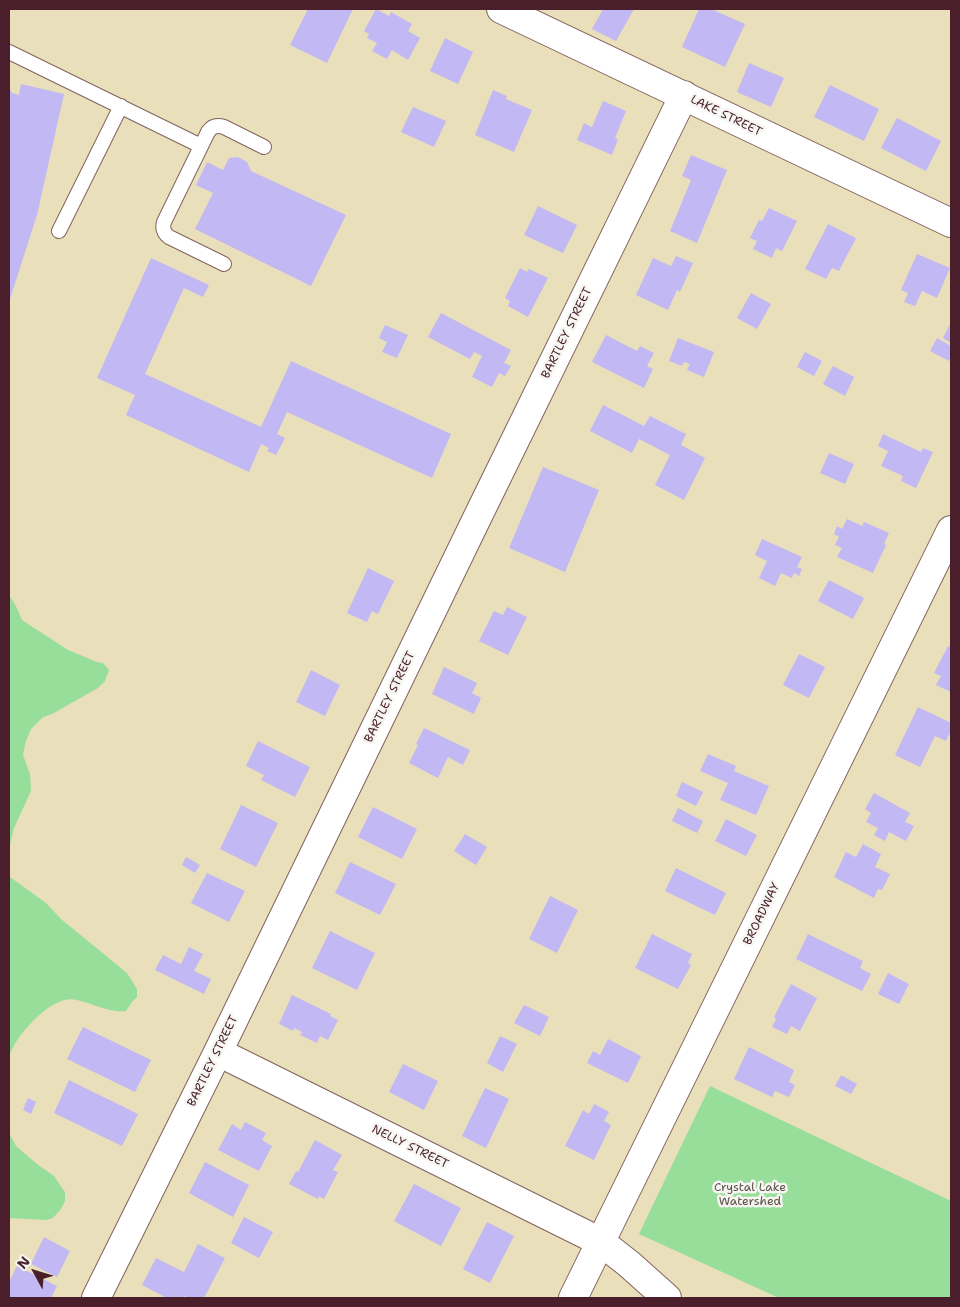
<!DOCTYPE html>
<style>
body{margin:0}
#map{position:relative;width:960px;height:1307px;overflow:hidden;background:#eadfbb;font-family:"Shantell Sans",sans-serif}
canvas{display:block}
.frame{position:absolute;inset:0;border:10px solid #4a1f2b;pointer-events:none}
.north{position:absolute;left:10px;top:1247px;width:50px;height:50px;-webkit-text-stroke:4px #f6f6f2;paint-order:stroke;rotate:309deg;font-size:14px;font-weight:700;line-height:20px;text-align:center;color:#4a1f2b}
.north::after{content:'';display:block;margin:auto;width:18px;height:22px;background:#4a1f2b;clip-path:polygon(50% 0,100% 100%,50% 72%,0 100%)}
</style>
<div id="map">
<canvas width="960" height="1307"></canvas>
<div class="frame"></div>
<div class="north">N</div>
</div>
<script>
const c = document.querySelector('canvas').getContext('2d');
c.lineJoin = 'round';
function fill(path, color) { c.fillStyle = color; c.fill(path, 'evenodd'); }
function strokePath(path, color, width, dash) { c.strokeStyle = color; c.lineWidth = width; c.lineCap = dash ? 'butt' : 'round'; c.setLineDash(dash || []); c.stroke(path); }
function drawText(font, color, halo, rows, align = 'center') {
  c.font = font + ' "Shantell Sans",sans-serif'; c.lineWidth = 5; c.setLineDash([]); c.textBaseline = 'middle'; c.strokeStyle = halo; c.fillStyle = color; for (const [text, x, y, turn = 0] of rows) {
    c.save(); c.translate(x, y); c.rotate((+turn || 0) * Math.PI / 180); c.textAlign = isNaN(turn) ? turn : align; if (halo) c.strokeText(text, 0, 0); c.fillText(text, 0, 0); c.restore();
  }
}
fill(new Path2D(`
 M9 595 16 606 22 620 68 650 97 662 103 663 109 670 105 681 98 688 52 714 43 717 31 729 26 741 23 755 30 774 31 791 14 828 9 849Z
 M9 874 10 877 46 903 61 919 127 973 137 989V997L132 1002 126 1011C110 1013 94 1004 77 1000 56 994 29 1023 18 1039 14 1044 12 1050 9 1056Z
 M710 1086 951 1201V1298H779L639 1234Z
 M9 1133 16 1146 37 1164 54 1176 65 1192V1201L61 1209 53 1218 46 1220 9 1218Z`), '#96de99');
fill(new Path2D(`
 M308 9H353L327 63 290 45Z
 M376 9 389 16 391 12 412 24 408 31 420 38 408 60 392 50 387 59 372 51 377 43 367 38 369 34 364 31Z
 M603 9H634L616 41 592 29Z
 M699 9H711L745 24 725 67 682 47Z
 M445 38 473 52 458 84 430 71Z
 M749 63 784 78 771 107 737 92Z
 M21 84 64 94 37 215 9 302V87L12 93 19 95Z
 M830 85 879 109 864 141 814 117Z
 M493 90 507 96 506 99 532 110 514 152 475 135Z
 M603 101 626 111 615 138 618 139 612 155 577 140 584 123 592 127Z
 M413 107 446 121 434 147 401 132Z
 M897 118 941 141 926 171 881 148Z
 M691 155 727 170 697 243 670 231 691 180 682 176Z
 M238 157 247 162 251 171 346 215 311 286 195 229 213 193 196 185 207 162 223 170 229 158Z
 M538 206 577 225 563 253 524 235Z
 M769 208 797 221 782 251 776 248 772 258 753 249 757 241 750 238 759 220 762 221Z
 M828 224 856 238 839 271 832 268 826 279 805 269Z
 M917 254 950 268 937 298 922 291 915 306 904 302 908 293 901 290Z
 M676 256 693 263 680 292 677 290 668 310 636 295 653 258 671 266Z
 M151 258 209 285 203 297 184 288 145 374 261 427 291 361 451 434 432 478 287 412 277 434 285 438 276 455 267 451 269 448 261 444 249 472 126 415 135 395 97 378Z
 M520 268 527 272 529 269 548 278 528 317 508 306 510 301 505 298Z
 M751 293 771 304 757 329 737 318Z
 M441 313 511 350 504 363 511 366 505 376 499 373 492 387 472 377 482 356 474 352 470 359 428 337Z
 M951 322V343L943 338Z
 M385 325 408 335 397 358 382 352 387 342 379 338Z
 M606 335 637 351 640 346 654 353 647 366 653 369 644 388 592 362Z
 M678 338 714 352 704 377 687 370 690 364 684 362 682 366 669 361Z
 M937 338 951 346V356L949 361 930 351Z
 M805 352 822 361 814 376 797 367Z
 M833 366 854 377 845 396 823 384Z
 M603 405 644 426 650 416 686 434 681 445 705 458 684 500 655 485 670 455 639 439 632 453 590 431Z
 M883 434 921 452 923 448 933 452 916 488 901 481 903 476 881 466 888 451 878 446Z
 M829 453 854 464 845 484 820 473Z
 M543 467 599 490 565 572 509 548Z
 M847 519 862 526 864 522 889 533 884 544 886 545 873 573 837 557 842 548 835 545 839 537 834 534 837 526 842 529Z
 M762 539 802 557 797 567 802 569 799 576 794 573 792 578 781 573 775 586 759 578 767 561 755 555Z
 M368 568 394 581 378 614 372 611 367 622 347 613Z
 M829 580 864 598 853 619 818 601Z
 M507 607 527 617 508 655 479 641 494 611 503 615Z
 M948 646 951 648V692L936 685 941 676 934 673Z
 M799 654 825 667 809 698 783 685Z
 M444 667 477 683 472 693 481 698 474 714 432 694Z
 M311 670 340 685 325 716 296 702Z
 M918 707 951 723V730L946 741 935 736 920 767 895 755Z
 M424 728 470 750 463 765 448 757 438 778 409 763 418 745 416 744Z
 M258 741 310 767 295 797 261 780 264 775 246 766Z
 M708 754 736 766 734 771 769 786 756 815 720 800 728 783 700 771Z
 M682 782 703 792 696 806 676 796Z
 M874 793 910 813 905 822 914 826 906 841 889 832 885 841 874 835 878 828 866 822 871 813 865 809Z
 M241 805 278 823 256 867 220 849Z
 M373 807 417 829 402 859 358 837Z
 M678 808 703 821 697 833 672 821Z
 M726 819 757 835 746 856 715 841Z
 M465 834 487 847 476 865 454 851Z
 M863 844 881 854 875 867 890 874 882 890 878 889 874 898 834 877 846 852 856 857Z
 M186 857 200 865 195 873 182 865Z
 M350 862 396 884 380 915 335 893Z
 M676 868 726 893 715 915 665 891Z
 M207 873 245 891 229 922 191 903Z
 M550 896 578 910 557 953 529 939Z
 M330 931 375 953 357 990 312 968Z
 M652 934 692 954 688 963 691 965 678 989 635 968Z
 M808 934 863 961 860 968 871 974 862 991 796 959Z
 M189 947 203 954 194 971 211 979 204 994 155 970 163 955 181 964Z
 M888 973 909 984 899 1004 878 994Z
 M791 984 817 998 800 1031 791 1026 787 1034 772 1027 776 1019 774 1017Z
 M292 995 331 1014 330 1016 338 1020 328 1040 320 1036 317 1043 300 1035 302 1032 294 1028 293 1031 279 1024Z
 M524 1005 549 1017 540 1036 514 1023Z
 M83 1027 151 1060 135 1092 67 1059Z
 M500 1036 517 1044 503 1072 487 1063Z
 M608 1039 641 1056 628 1083 587 1063 593 1051 600 1055Z
 M749 1047 794 1070 789 1082 795 1085 789 1097 775 1091 772 1097 734 1079Z
 M403 1064 438 1081 424 1110 389 1092Z
 M841 1075 857 1084 851 1094 835 1086Z
 M69 1080 138 1114 122 1146 54 1113Z
 M485 1088 509 1099 486 1148 462 1136Z
 M28 1098 36 1102 31 1114 23 1110Z
 M594 1104 609 1112 604 1121 611 1125 594 1160 565 1146 583 1110 589 1114Z
 M245 1122 266 1133 262 1140 272 1146 259 1171 218 1150 232 1124 241 1130Z
 M315 1140 342 1155 333 1170 338 1172 324 1199 319 1196 318 1199 289 1184 296 1171 298 1172Z
 M205 1162 249 1185 233 1217 189 1193Z
 M414 1184 461 1208 441 1246 394 1221Z
 M244 1217 273 1232 259 1258 231 1243Z
 M487 1222 514 1236 490 1283 463 1269Z
 M44 1237 70 1251 57 1277 31 1264Z
 M198 1244 225 1258 204 1298H189L184 1296 183 1298H167L142 1285 156 1258 184 1272Z
 M17 1266 57 1286 51 1298H9V1282Z`), '#c1b8f4');
const service = new Path2D(`
 M9 52 201 146
 M59 231 121 106
 M224 264 169 237C164 233 162 229 164 222L208 132C212 126 217 125 224 127L264 147`);
const minor = new Path2D(`
 M501 9 951 223
 M218 1052 601 1242 629 1264 667 1298
 M96 1298 218 1052 479 514 684 95`);
const tertiary = new Path2D(`
 M573 1298 951 530`);
strokePath(service, '#82625d', 16);
strokePath(minor, '#82625d', 30);
strokePath(tertiary, '#82625d', 30);
strokePath(service, '#fff', 14);
strokePath(minor, '#fff', 28);
strokePath(tertiary, '#fff', 28);
drawText('12px', '#4a1f2b', '#f6f6f2', [
 ["LAKE STREET",726,116,26],
 ["BARTLEY STREET",567,333,-64],
 ["BARTLEY STREET",390,697,-64],
 ["BROADWAY",762,914,-64],
 ["BARTLEY STREET",213,1061,-64],
 ["NELLY STREET",410,1147,26]
]);
drawText('12px', '#5d4f46', '#f6f6f2', [
 ["Crystal Lake",750,1188],
 ["Watershed",750,1202]
]);
</script>
